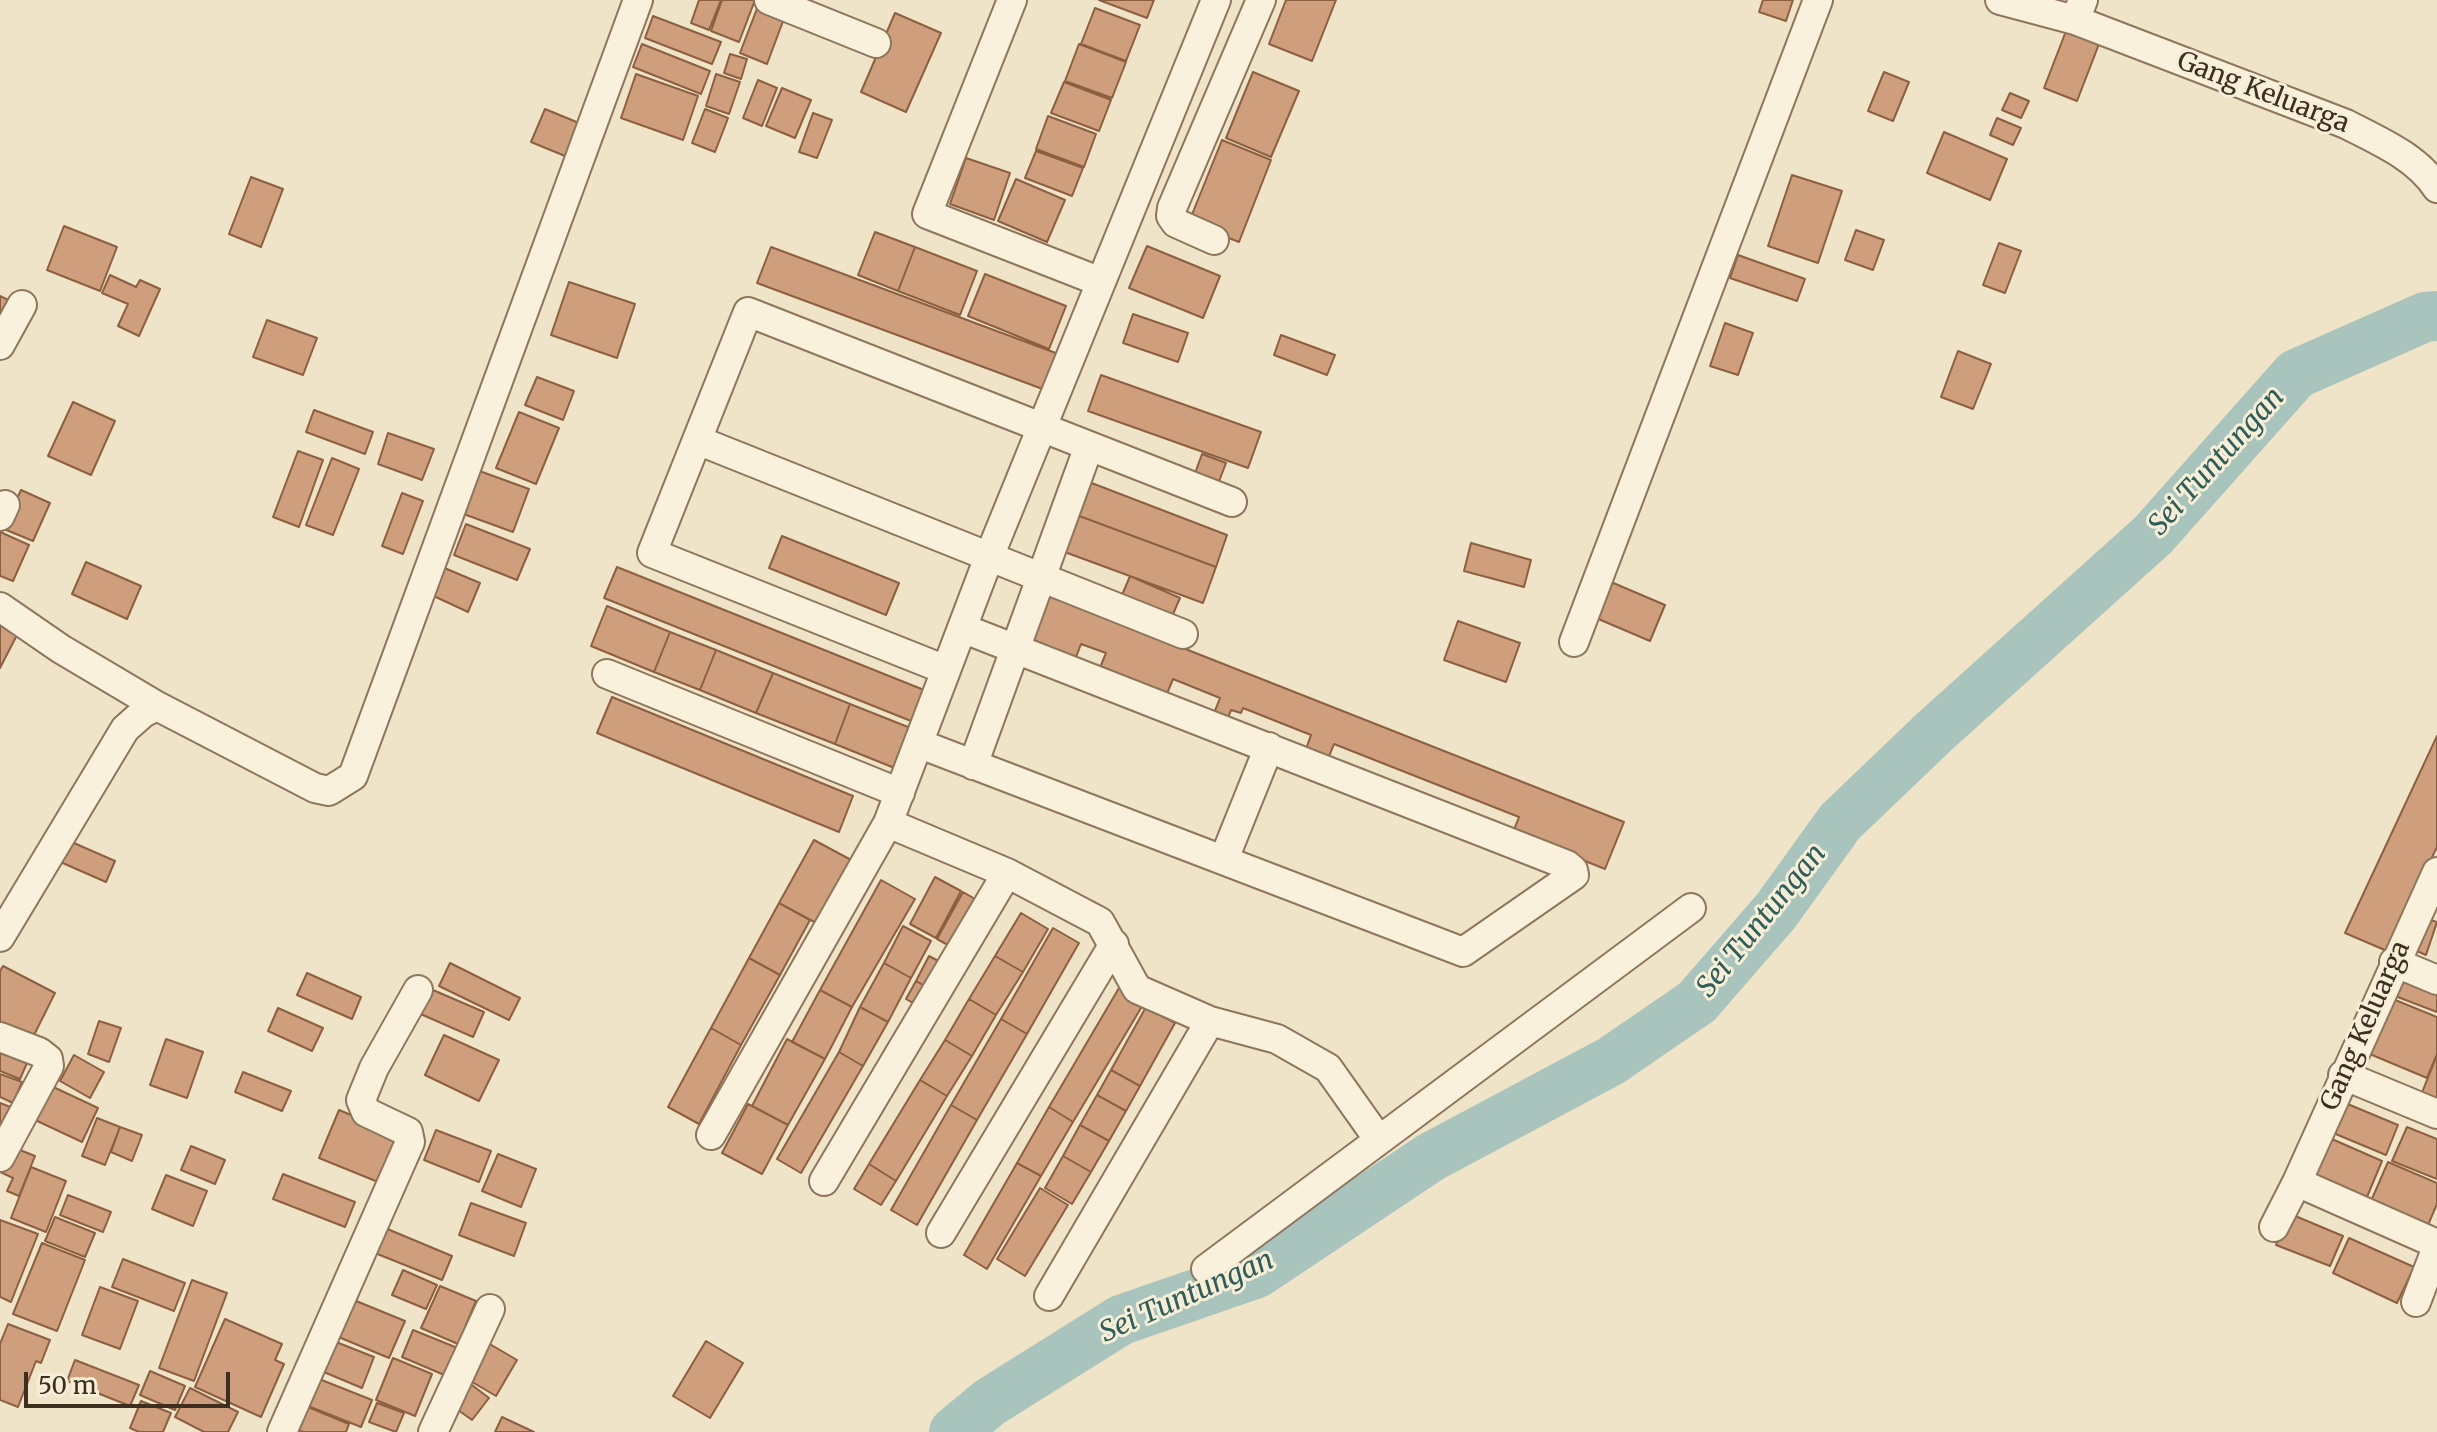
<!DOCTYPE html>
<style>
body{margin:0}
#map{position:relative;width:2437px;height:1432px;overflow:hidden;background:#f0e4c8;font-family:Merriweather,serif}
canvas{display:block}
.scale{position:absolute;left:24px;top:1372px;width:206px;height:36px;box-sizing:border-box;border:4px solid #3d2e20;border-top:0;padding-left:10px;font-size:24px;line-height:28px;white-space:nowrap;color:#3d2e20;-webkit-text-stroke:6px #f7eed8;paint-order:stroke}
</style>
<div id="map">
<canvas width="2437" height="1432"></canvas>
<div class="scale">50 m</div>
</div>
<script>
const c = document.querySelector('canvas').getContext('2d');
c.lineJoin = 'round';
function strokePath(path, color, width, dash) { c.strokeStyle = color; c.lineWidth = width; c.lineCap = dash ? 'butt' : 'round'; c.setLineDash(dash || []); c.stroke(path); }
function fill(path, color) { c.fillStyle = color; c.fill(path, 'evenodd'); }
function drawText(font, color, halo, rows, align = 'center') {
  c.font = font + ' Merriweather,serif'; c.lineWidth = 6; c.setLineDash([]); c.textBaseline = 'middle'; c.strokeStyle = halo; c.fillStyle = color; for (const [text, x, y, turn = 0] of rows) {
    c.save(); c.translate(x, y); c.rotate((+turn || 0) * Math.PI / 180); c.textAlign = isNaN(turn) ? turn : align; if (halo) c.strokeText(text, 0, 0); c.fillText(text, 0, 0); c.restore();
  }
}
strokePath(new Path2D(`
 M954 1432 990 1402 1121 1320 1257 1273 1431 1157 1611 1061 1697 1002 1776 911 1840 822 1933 733 2153 535 2296 374 2425 317 2437 316`), '#a9c4bc', 50);
const building = new Path2D(`
 M699 0H721L709 30 691 23Z
 M722 0H755L739 42 711 31Z
 M1099 0H1154L1147 18Z
 M1286 0H1336L1312 61 1269 44Z
 M1763 0H1793L1786 21 1759 12Z
 M758 6 785 16 767 64 740 53Z
 M1095 8 1140 25 1126 61 1081 44Z
 M895 13 941 33 906 112 861 92Z
 M653 16 721 42 712 64 645 38Z
 M2066 31 2099 44 2077 101 2044 88Z
 M642 44 710 71 701 94 633 67Z
 M1079 44 1126 62 1112 98 1065 81Z
 M730 54 747 59 741 79 724 73Z
 M1253 72 1299 91 1271 157 1226 138Z
 M1884 72 1909 82 1893 121 1868 111Z
 M636 74 698 96 683 140 621 118Z
 M716 74 740 82 729 114 706 106Z
 M758 80 777 88 762 126 743 118Z
 M1064 82 1111 100 1099 131 1051 113Z
 M782 88 811 100 795 138 766 126Z
 M2010 93 2029 101 2021 118 2002 110Z
 M545 109 579 123 565 156 531 142Z
 M705 109 728 118 715 152 692 143Z
 M813 113 832 120 817 158 799 152Z
 M1048 116 1096 134 1084 167 1036 149Z
 M1997 118 2021 128 2013 145 1990 135Z
 M1944 132 2007 159 1990 200 1927 173Z
 M1222 140 1271 160 1239 242 1189 222Z
 M1036 151 1083 168 1072 196 1025 178Z
 M966 158 1010 173 994 220 950 204Z
 M1792 175 1842 191 1818 263 1768 246Z
 M251 177 283 189 261 247 229 234Z
 M1016 179 1065 200 1047 242 998 221Z
 M64 226 117 247 100 291 47 270Z
 M1856 230 1884 240 1873 270 1845 260Z
 M875 232 915 247 898 291 858 275Z
 M1999 243 2021 251 2005 293 1983 285Z
 M1147 246 1220 276 1203 318 1129 288Z
 M771 247 1061 355 1048 391 757 283Z
 M915 247 977 271 960 315 898 291Z
 M1738 255 1805 279 1797 301 1730 278Z
 M985 274 1066 306 1049 349 968 316Z
 M110 275 136 287 140 280 160 289 139 336 118 326 128 304 102 293Z
 M569 282 635 304 617 358 551 335Z
 M0 296 17 304 0 337Z
 M1133 314 1188 333 1178 362 1123 343Z
 M267 320 317 338 303 375 253 357Z
 M1725 323 1753 333 1738 375 1710 366Z
 M1281 335 1335 355 1327 375 1274 355Z
 M1958 351 1991 364 1973 409 1941 397Z
 M1101 375 1261 432 1248 468 1088 411Z
 M537 377 574 391 563 420 525 405Z
 M73 402 115 421 91 475 48 456Z
 M314 410 373 432 365 454 306 432Z
 M519 412 559 428 536 484 496 468Z
 M388 433 434 449 422 480 378 464Z
 M298 451 323 460 299 527 273 517Z
 M1202 454 1226 463 1218 484 1194 476Z
 M332 458 359 469 333 535 306 525Z
 M474 469 529 489 513 532 458 512Z
 M1089 482 1227 535 1216 567 1074 514Z
 M21 490 50 503 33 541 4 529Z
 M402 493 423 501 403 554 382 546Z
 M1074 514 1216 567 1203 603 1062 551Z
 M466 524 530 549 517 580 454 555Z
 M0 532 29 545 13 581 0 576Z
 M782 536 899 583 886 615 769 568Z
 M1471 543 1531 560 1524 587 1464 571Z
 M86 562 141 586 127 619 72 594Z
 M435 564 480 583 468 612 423 591Z
 M617 567 929 692 916 723 604 598Z
 M1130 576 1180 598 1170 621 1120 600Z
 M1604 579 1665 605 1650 641 1589 615Z
 M1046 594 1624 822 1605 869 1513 832 1519 817 1334 744 1328 759 1306 749 1311 735 1243 708 1241 713 1231 710 1228 718 1214 713 1220 698 1173 679 1166 696 1099 670 1106 653 1081 644 1075 660 1027 642Z
 M607 606 670 632 654 672 591 646Z
 M1458 621 1520 643 1506 682 1444 660Z
 M0 624 18 633 0 668Z
 M670 632 716 650 700 690 654 672Z
 M716 650 773 673 756 713 700 690Z
 M773 673 850 704 835 744 756 713Z
 M612 697 853 796 839 832 597 733Z
 M850 704 913 729 897 769 835 744Z
 M2437 736V847L2387 951 2345 933Z
 M67 840 115 861 106 882 58 861Z
 M814 840 853 861 818 924 779 903Z
 M935 877 961 891 936 938 910 924Z
 M881 880 915 899 852 1007 820 990Z
 M963 892 982 903 957 950 937 939Z
 M779 903 810 920 780 975 749 958Z
 M1021 913 1048 929 1023 972 995 956Z
 M2422 917 2437 922 2426 955 2410 948Z
 M903 926 931 941 911 978 884 963Z
 M1053 928 1079 943 1027 1034 1001 1019Z
 M929 956 944 964 930 989 916 981Z
 M995 956 1023 972 996 1015 969 999Z
 M749 958 780 975 741 1045 711 1028Z
 M450 963 520 998 509 1020 439 986Z
 M884 963 911 978 888 1022 860 1007Z
 M3 966 55 993 31 1041 0 1025V971Z
 M307 973 361 997 352 1019 297 995Z
 M2398 974 2437 989V1012L2390 994Z
 M916 981 930 989 920 1007 906 999Z
 M426 987 484 1012 473 1037 416 1012Z
 M1119 988 1144 1003 1073 1122 1049 1107Z
 M820 990 852 1007 825 1059 792 1042Z
 M2388 997 2437 1017V1054L2427 1078 2365 1052Z
 M969 999 996 1015 972 1056 945 1040Z
 M860 1007 888 1022 863 1066 839 1052Z
 M1146 1007 1175 1023 1140 1086 1111 1070Z
 M278 1008 323 1028 312 1051 268 1031Z
 M1001 1019 1027 1034 977 1120 951 1105Z
 M99 1021 121 1028 109 1062 88 1054Z
 M711 1028 741 1045 699 1124 668 1107Z
 M444 1035 499 1060 479 1101 425 1075Z
 M166 1039 203 1052 187 1098 150 1085Z
 M787 1039 825 1059 788 1125 752 1106Z
 M0 1040 31 1054 20 1079 0 1071Z
 M945 1040 972 1056 947 1096 920 1080Z
 M839 1052 863 1066 801 1173 777 1159Z
 M74 1055 104 1072 90 1098 60 1081Z
 M2437 1055V1101L2421 1095Z
 M1111 1070 1140 1086 1126 1111 1097 1095Z
 M243 1072 291 1091 282 1111 235 1092Z
 M0 1074 22 1082 13 1103 0 1097Z
 M920 1080 947 1096 896 1181 869 1164Z
 M49 1085 98 1108 82 1142 33 1119Z
 M1097 1095 1126 1111 1109 1141 1080 1125Z
 M2338 1100 2398 1125 2386 1155 2326 1130Z
 M0 1103 13 1108 0 1138Z
 M748 1104 788 1125 762 1174 722 1153Z
 M951 1105 977 1120 917 1225 891 1210Z
 M1049 1107 1073 1122 1041 1176 1017 1163Z
 M339 1110 402 1136 383 1184 319 1158Z
 M97 1118 120 1127 105 1165 82 1156Z
 M1080 1125 1109 1141 1091 1172 1063 1156Z
 M120 1127 142 1135 132 1161 111 1152Z
 M2407 1127 2437 1139V1179L2392 1161Z
 M436 1130 491 1151 479 1182 424 1160Z
 M2325 1136 2382 1161 2364 1204 2307 1179Z
 M10 1146 35 1156 19 1196 7 1191 13 1178 0 1172Z
 M191 1146 225 1160 215 1184 181 1170Z
 M498 1154 536 1169 521 1207 482 1191Z
 M1063 1156 1091 1172 1072 1204 1045 1188Z
 M2388 1162 2437 1183V1204L2425 1232 2368 1208Z
 M1017 1163 1041 1176 987 1269 964 1255Z
 M869 1164 896 1181 881 1205 854 1189Z
 M31 1167 66 1181 46 1232 11 1218Z
 M283 1174 355 1202 345 1227 273 1199Z
 M166 1175 207 1191 193 1226 152 1209Z
 M1040 1188 1068 1205 1025 1276 997 1259Z
 M68 1195 111 1212 103 1232 60 1215Z
 M471 1203 526 1223 514 1256 459 1235Z
 M2288 1213 2343 1236 2330 1266 2276 1245Z
 M55 1217 95 1233 85 1257 45 1241Z
 M0 1220 38 1234 11 1302 0 1297Z
 M385 1228 452 1256 442 1280 375 1253Z
 M2349 1238 2414 1267 2397 1303 2333 1273Z
 M42 1243 85 1260 57 1331 13 1314Z
 M123 1259 185 1283 174 1311 112 1287Z
 M403 1270 437 1285 426 1309 392 1295Z
 M192 1280 227 1293 194 1381 159 1368Z
 M440 1286 476 1301 458 1344 421 1328Z
 M100 1287 138 1301 120 1349 82 1335Z
 M344 1296 405 1321 389 1358 329 1333Z
 M225 1319 282 1344 275 1360 284 1364 261 1417 195 1387Z
 M8 1324 50 1340 41 1363 36 1361 18 1407 0 1400V1344Z
 M413 1330 460 1349 449 1377 402 1357Z
 M331 1340 374 1357 362 1388 319 1370Z
 M483 1340 517 1360 496 1396 462 1376Z
 M706 1341 743 1363 710 1418 673 1396Z
 M393 1358 432 1374 415 1416 376 1400Z
 M75 1360 139 1385 130 1406 67 1381Z
 M150 1371 185 1386 175 1410 140 1395Z
 M314 1377 372 1400 361 1427 303 1404Z
 M468 1382 489 1398 472 1420 451 1405Z
 M190 1388 238 1412 228 1432H204L175 1417Z
 M141 1401 171 1413 163 1432H139L130 1428Z
 M377 1403 404 1413 396 1432 369 1422Z
 M303 1405 349 1424 346 1432H303L294 1428Z
 M502 1417 534 1432H495Z`);
fill(building, '#cf9f7d');
strokePath(building, '#8d5f41', 2);
const minor = new Path2D(`
 M769 0 876 43
 M1012 0 927 214 1101 282
 M2000 0 2075 20 2083 0
 M2075 20 2346 124C2379 141 2417 157 2437 188
 M1214 240 1176 223 1171 216 1172 208 1261 0
 M0 345 22 305
 M697 440 1183 634
 M0 516 5 505
 M0 607 61 649 157 706 143 713 125 729 0 937
 M1574 642 1818 0
 M946 670 652 553 748 312 1232 502
 M607 674 900 793
 M157 706 315 788 329 791 353 776 638 0
 M920 744 1463 952 1574 875 1573 870 1567 865 962 628
 M973 765 1089 446
 M1224 859 1269 747
 M1007 873 1100 922 1137 989 1210 1021 1049 1296
 M2394 962 2437 980
 M1210 1021 1277 1039 1328 1068 1379 1140
 M0 1037 39 1052 48 1059 49 1066 0 1157
 M2343 1075 2437 1114
 M711 1135 888 823 989 557 1216 0
 M824 1181 1007 873 888 823
 M2297 1182 2437 1244
 M2274 1227 2297 1182 2437 872
 M941 1233 1114 944
 M1206 1269 1691 908
 M2416 1302 2437 1247
 M282 1432 410 1142 408 1132 366 1112 361 1100 374 1068 418 990
 M433 1432 490 1309`);
strokePath(minor, '#8d765c', 32);
strokePath(minor, '#faf1dc', 28);
drawText('26px', '#3d2e20', '#f7eed8', [
 ["Gang Keluarga",2263,93,21],
 ["Gang Keluarga",2366,1026,-66]
]);
drawText('italic 28px', '#2f5d5a', '#f7eed8', [
 ["Sei Tuntungan",2217,462,-48],
 ["Sei Tuntungan",1762,921,-51],
 ["Sei Tuntungan",1187,1297,-24]
]);
</script>
